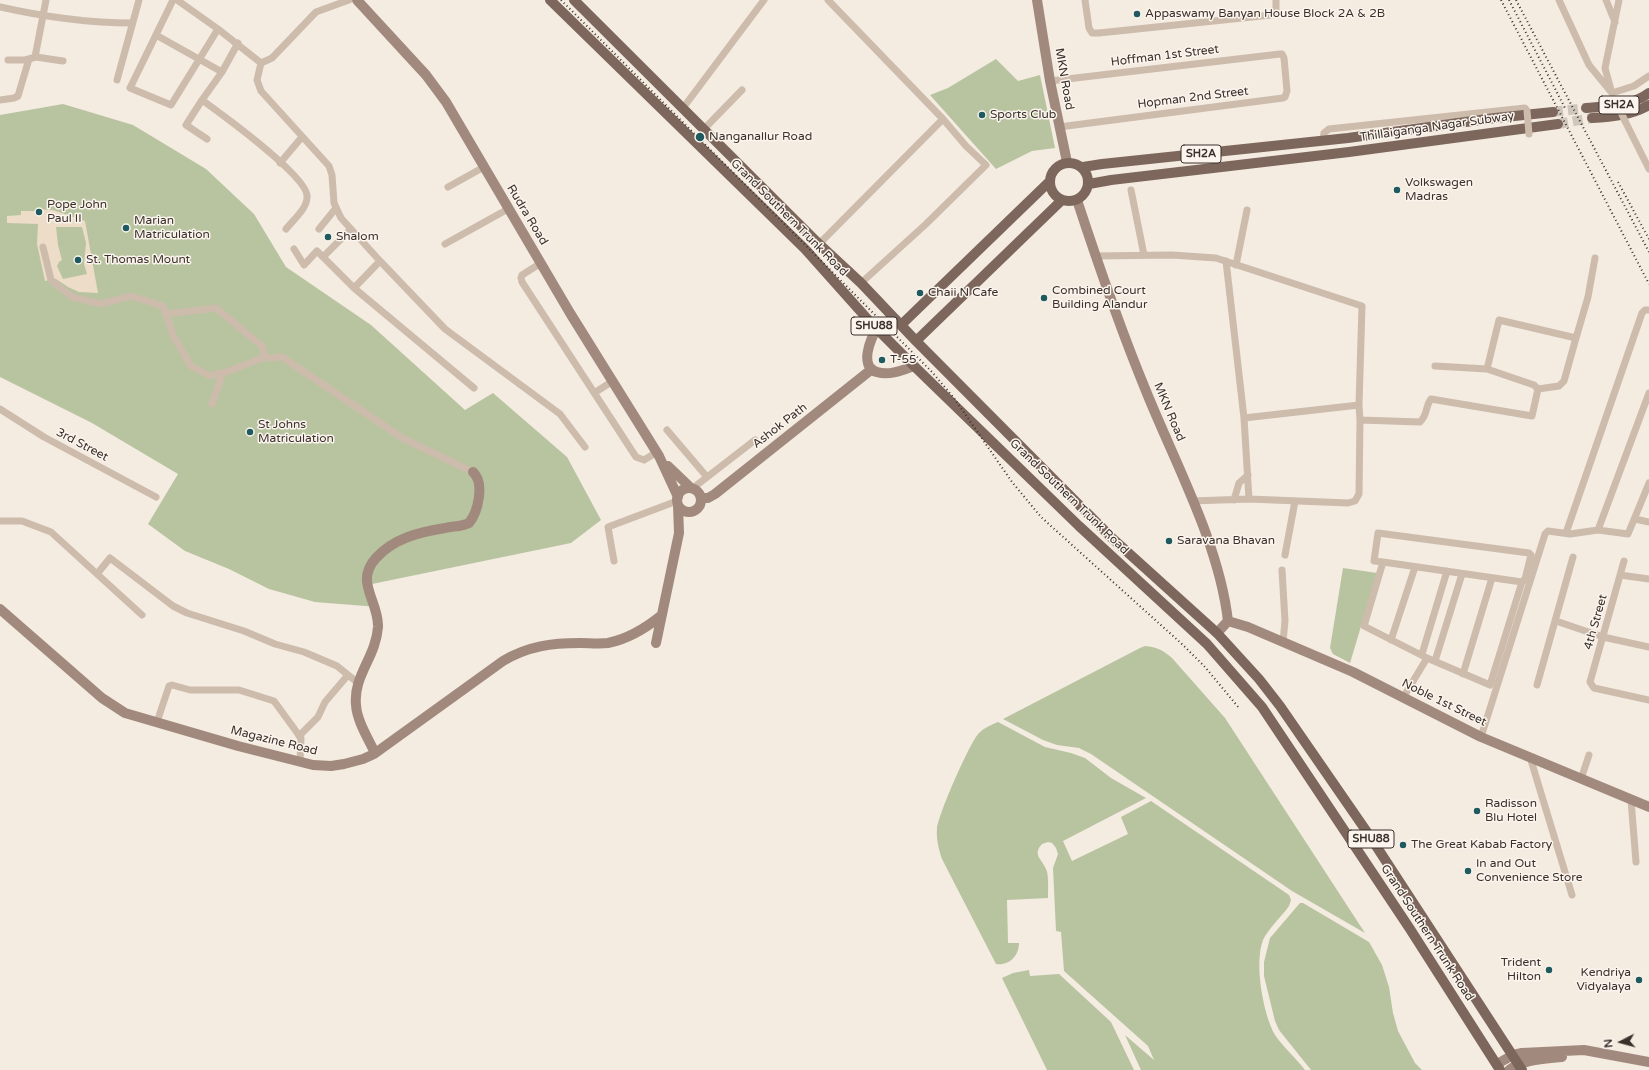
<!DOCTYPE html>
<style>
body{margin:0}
#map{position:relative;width:1649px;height:1070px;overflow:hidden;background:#f4ebe1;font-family:"Varela Round",sans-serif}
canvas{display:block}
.north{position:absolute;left:1601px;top:1022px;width:40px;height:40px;-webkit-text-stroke:3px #fbf5ee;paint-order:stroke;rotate:264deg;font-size:11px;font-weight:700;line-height:16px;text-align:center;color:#3b302b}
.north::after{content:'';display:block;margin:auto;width:14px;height:18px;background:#3b302b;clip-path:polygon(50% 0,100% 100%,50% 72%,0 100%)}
</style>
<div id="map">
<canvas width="1649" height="1070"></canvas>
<div class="north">N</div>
</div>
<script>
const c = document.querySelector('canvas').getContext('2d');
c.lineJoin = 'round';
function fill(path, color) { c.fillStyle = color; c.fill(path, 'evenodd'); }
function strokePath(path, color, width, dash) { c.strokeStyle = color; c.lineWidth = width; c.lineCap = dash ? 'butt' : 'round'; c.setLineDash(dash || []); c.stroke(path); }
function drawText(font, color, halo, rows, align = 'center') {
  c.font = font + ' "Varela Round",sans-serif'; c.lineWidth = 3; c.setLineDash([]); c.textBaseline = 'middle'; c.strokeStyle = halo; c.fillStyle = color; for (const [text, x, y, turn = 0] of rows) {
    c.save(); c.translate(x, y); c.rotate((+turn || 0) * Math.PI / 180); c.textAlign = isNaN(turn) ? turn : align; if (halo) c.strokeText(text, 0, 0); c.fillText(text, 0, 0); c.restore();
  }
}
fill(new Path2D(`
 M996 59 1018 81 1040 75 1055 148 1032 151 996 169 930 95 948 88Z
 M63 104 133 125 206 169 254 214 286 267 371 325 465 410 493 393 567 457 601 520 571 543 372 584 378 607 315 602 269 589 229 569 185 551 148 524 178 474 92 423 0 377V115Z
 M1343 568 1377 573 1350 663 1333 654 1330 648Z
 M1145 646C1157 647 1163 650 1172 658L1225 718 1365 933 1292 891 1091 754 1079 748 1057 745 1043 740 1003 719 1140 648Z
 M998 722 1045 747 1071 753 1085 758 1111 778 1146 798 1063 841 1072 861 1128 834 1121 817 1151 801 1289 895 1291 900 1289 906C1282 916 1268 929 1263 940 1254 963 1263 1014 1275 1035 1283 1047 1296 1058 1305 1070H1141L1125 1035 1154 1060 1148 1046 1064 971 1061 932 1056 931 1053 868 1058 854 1056 848 1052 843 1048 842 1042 844C1032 855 1042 859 1046 869 1049 874 1048 891 1048 898L1007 900 1008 943H1019C1019 956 1009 966 996 964L942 859C939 850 936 839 937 829 938 815 970 742 979 733 984 728 991 725 998 722Z
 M1300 903H1303L1369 942 1382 965 1389 987 1393 1013 1398 1031 1415 1063 1422 1070H1311L1279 1030 1275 1021 1264 976V962L1270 938Z
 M1029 970 1030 976 1059 974 1111 1022 1134 1070H1047L1002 978 1013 973Z`), '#b8c4a0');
fill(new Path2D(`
 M37 209 53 210 85 221 98 293 79 292 68 287 56 279 45 281 37 244 38 224 7 223V216L21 215V211H36ZM56 227H82L86 243 84 264 87 274 63 279 57 266 59 262 62 260 58 245Z`), '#ecdcc8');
strokePath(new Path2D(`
 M1553 112 1586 108
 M1558 124 1592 118`), '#cfc6bd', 10, [10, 5]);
strokePath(new Path2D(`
 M173 0 130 88 171 105 218 29
 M177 0 218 29 261 63
 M828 0 943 119 966 146 986 165 926 224 861 283
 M1085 0 1089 28 1092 33H1099L1271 15 1276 13V0
 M1559 0 1589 65 1612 93 1634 86 1649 76
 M1606 0 1615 22
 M0 7C44 17 87 23 132 23
 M156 35 222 72 202 100C220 113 307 176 307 196 308 208 293 220 286 229
 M35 57 46 0
 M8 60H25L36 57 63 61
 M261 63 257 80 261 91 329 166 332 175 334 203 341 218 380 261 445 329 560 414 585 447
 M261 63 272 58 316 12 349 0
 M222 72 238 43
 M117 80 139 0
 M1050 81 1280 54H1282L1284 58 1287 91 1285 97 1283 98 1059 127
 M1611 90 1605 68 1619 0
 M0 100 14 98 18 96 29 59
 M202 100 186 125 207 139
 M683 108 764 0
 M1625 121 1649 169
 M704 129 742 90
 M1323 141 1324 133 1329 129 1525 108 1527 111
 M280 163 302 137
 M448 187 484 167
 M1131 190 1144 255
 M319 229 336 208
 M445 244 508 209
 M819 244 943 119
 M43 247 51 280 72 297 101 304 131 296 163 306 174 337 191 366 210 376 226 372 263 358 282 357 404 439 473 472
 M294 249 304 265 317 251 354 288 474 388
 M1096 256 1172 255 1216 258 1362 306 1359 405 1360 420 1359 494 1355 501 1348 503 1249 499 1192 501
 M323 257 351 229
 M1226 261 1244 418 1249 499
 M541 263 522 275 521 278 522 282 636 457 644 460 657 452
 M1236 265 1247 210
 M354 288 380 261
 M166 314 216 308 263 347V358
 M1576 338 1588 297 1595 258
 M1435 366 1487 369
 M594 393 613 381
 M212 404 223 373
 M0 409 44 437 156 497
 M1244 418 1359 405
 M1360 420 1420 422C1429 413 1424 408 1431 399L1532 416 1538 389 1534 385 1487 369 1499 320 1576 338 1564 381 1559 386 1538 389
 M667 430 707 477
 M693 488 755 440
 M1234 500 1239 483 1248 475
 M1635 519 1649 522
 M0 521H22L51 532 142 615
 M1598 530 1649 393
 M1566 533 1642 313 1645 310H1649
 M1285 555 1295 501
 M614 561 608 527 677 501
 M1624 561 1590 682 1594 688 1649 700
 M1383 562 1374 561 1378 533 1529 553 1531 555 1525 579 1522 582
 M1282 570 1285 621 1283 642
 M97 574 110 558 173 606 187 613 244 631 275 644 304 652 337 666 358 683
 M1620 575 1649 579
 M1556 621 1603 637 1649 647
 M1391 640 1415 567
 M1422 654 1447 571
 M1435 661 1462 574
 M1463 674 1492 578
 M1537 685 1573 557
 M1403 698 1427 658 1490 685 1522 582 1383 562 1364 626 1427 658
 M157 722 169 686 172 685 190 690H239L274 701 301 738 300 762
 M299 736 318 717 325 702 348 675
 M1481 737 1545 534 1548 531 1570 534 1598 530 1628 534 1649 483
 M1530 757 1572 895
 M1581 779 1589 755
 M1631 800 1636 862`), '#cdbbac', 7);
strokePath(new Path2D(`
 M357 0 426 75 446 102 570 313 659 456 678 497
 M1037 0 1050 81 1067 162
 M1077 200C1098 264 1120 328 1146 391 1175 463 1219 543 1228 621L1217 633
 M877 329C870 338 859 368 877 372 889 376 903 370 914 366
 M668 466 691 488
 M677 500a12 12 0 1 1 24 0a12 12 0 1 1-24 0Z
 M701 498H708L715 494 872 369
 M0 609 102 698 125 713 238 746 313 765 331 766 344 764 363 759 374 754 503 661C528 646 552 643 580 643 589 643 599 644 608 643 628 639 646 628 662 615
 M1228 621 1248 627 1353 672 1481 737 1649 807
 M656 643 679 533 678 505
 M375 753C368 738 357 721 356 705 353 676 376 657 378 627 379 601 354 582 376 558 394 538 420 532 445 528 453 526 461 527 469 523 478 512 485 483 473 472
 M1497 1064 1513 1055 1522 1053 1584 1050 1649 1062
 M1509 1070C1525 1059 1544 1059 1562 1057`), '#a18a7d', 10);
strokePath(new Path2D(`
 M550 0 805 249 871 323 914 366 1079 526 1207 644 1262 707 1410 929 1500 1070
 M574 0 819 244 861 283 916 341 1113 539 1217 633 1259 679 1280 706 1367 832 1522 1070
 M1586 108C1608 106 1632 106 1649 93
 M1592 118C1612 117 1632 115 1649 105
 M1050 182a19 19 0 1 1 38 0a19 19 0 1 1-38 0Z
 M1083 167 1102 164 1348 138 1495 118 1553 112
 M1089 184 1111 180 1349 152 1558 124
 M901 325 1050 181
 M916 341 1062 200`), '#7d675c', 10);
strokePath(new Path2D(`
 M561 0 932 372 954 398 1012 482 1041 517 1183 645 1205 667 1239 708
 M1501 0 1649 284
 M1509 0 1565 108
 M1516 0 1649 252
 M1618 182 1649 239`), '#3b302b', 2, [1, 3]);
strokePath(new Path2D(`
 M1616 101 1625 121
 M1527 111 1529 134`), '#cdbbac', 7);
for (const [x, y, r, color] of [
 [1137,14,4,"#1f5a5e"],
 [982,115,4,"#1f5a5e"],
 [700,137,5,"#1f5a5e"],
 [1397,190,4,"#1f5a5e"],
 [39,212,4,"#1f5a5e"],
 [126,228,4,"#1f5a5e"],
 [328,237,4,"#1f5a5e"],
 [78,260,4,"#1f5a5e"],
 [920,293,4,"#1f5a5e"],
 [1044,298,4,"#1f5a5e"],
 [882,360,4,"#1f5a5e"],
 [250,432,4,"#1f5a5e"],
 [1169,541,4,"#1f5a5e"],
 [1477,811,4,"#1f5a5e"],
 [1403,845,4,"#1f5a5e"],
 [1468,871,4,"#1f5a5e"],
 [1549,970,4,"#1f5a5e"],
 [1639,980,4,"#1f5a5e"]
]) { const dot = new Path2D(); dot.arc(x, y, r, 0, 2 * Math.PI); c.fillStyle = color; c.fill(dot); strokePath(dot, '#fbf5ee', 1.5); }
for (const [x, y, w] of [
 [1619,105,40],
 [1201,154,40],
 [874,326,46],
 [1371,839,46]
]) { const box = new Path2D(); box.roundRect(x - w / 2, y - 9, w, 18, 3); c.fillStyle = '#fbf5ee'; c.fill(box); strokePath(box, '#3b302b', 1); }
drawText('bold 11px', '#3b302b', null, [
 ["SH2A",1619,105],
 ["SH2A",1201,154],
 ["SHU88",874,326],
 ["SHU88",1371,839]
]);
drawText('12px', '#3b302b', '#fbf5ee', [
 ["Appaswamy Banyan House Block 2A & 2B",1145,14],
 ["Sports Club",990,115],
 ["Nanganallur Road",709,137],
 ["Volkswagen",1405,183],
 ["Madras",1405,197],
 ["Pope John",47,205],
 ["Paul II",47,219],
 ["Marian",134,221],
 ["Matriculation",134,235],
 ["Shalom",336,237],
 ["St. Thomas Mount",86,260],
 ["Combined Court",1052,291],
 ["Building Alandur",1052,305],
 ["Chaii N Cafe",928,293],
 ["T-55",890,360],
 ["St Johns",258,425],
 ["Matriculation",258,439],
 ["Saravana Bhavan",1177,541],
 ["Radisson",1485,804],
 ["Blu Hotel",1485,818],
 ["The Great Kabab Factory",1411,845],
 ["In and Out",1476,864],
 ["Convenience Store",1476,878],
 ["Trident",1541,963,"right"],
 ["Hilton",1541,977,"right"],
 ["Kendriya",1631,973,"right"],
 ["Vidyalaya",1631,987,"right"]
], 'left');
drawText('12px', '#3b302b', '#fbf5ee', [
 ["Hoffman 1st Street",1165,56,-7],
 ["MKN Road",1064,79,80],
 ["Hopman 2nd Street",1193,98,-7],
 ["Thillaiganga Nagar Subway",1437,127,-8],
 ["Rudra Road",527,215,59],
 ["Grand Southern Trunk Road",789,218,45],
 ["MKN Road",1169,412,67],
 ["Ashok Path",780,426,-38],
 ["3rd Street",82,445,28],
 ["Grand Southern Trunk Road",1069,497,44],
 ["4th Street",1596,622,-74],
 ["Noble 1st Street",1444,703,26],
 ["Magazine Road",274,741,14],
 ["Grand Southern Trunk Road",1427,933,57]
]);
</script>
